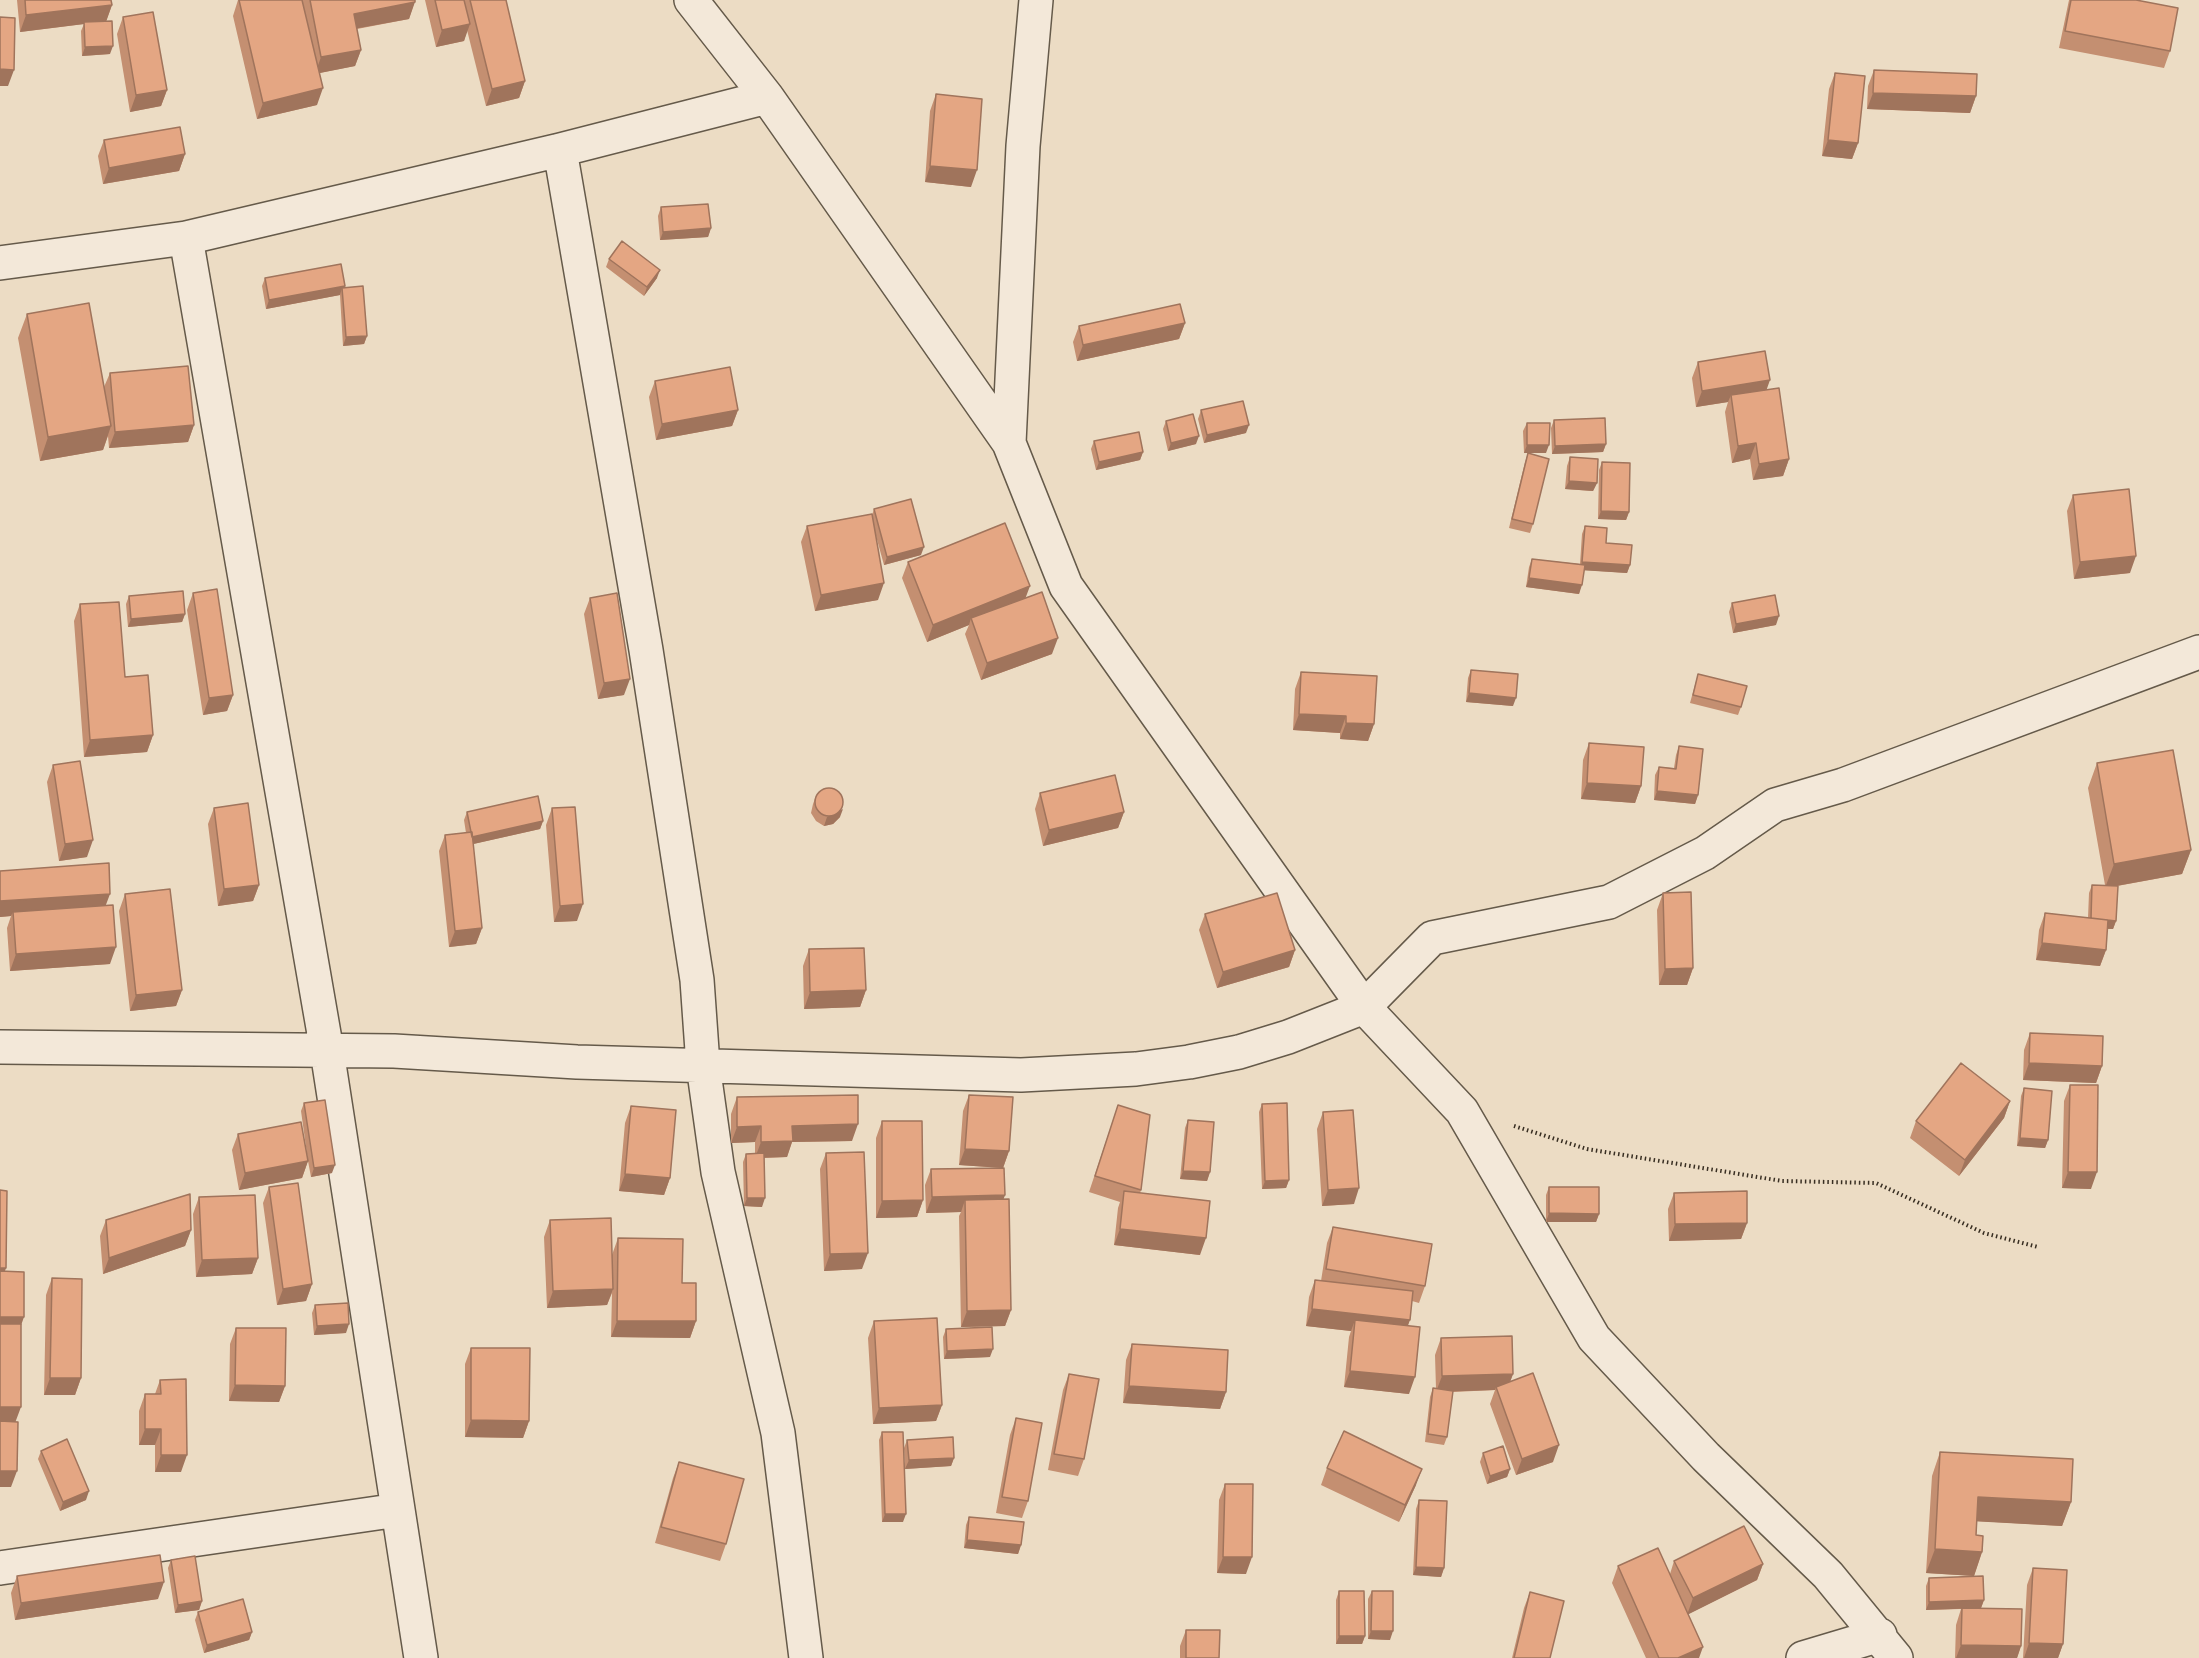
<!DOCTYPE html>
<style>
body{margin:0}
canvas{display:block;background:#ecdcc4}
</style>
<canvas width="2199" height="1658"></canvas>
<script>
const c = document.querySelector('canvas').getContext('2d');
c.lineJoin = 'round';
function strokePath(path, color, width, dash) { c.strokeStyle = color; c.lineWidth = width; c.lineCap = dash ? 'butt' : 'round'; c.setLineDash(dash || []); c.stroke(path); }
function fill(path, color) { c.fillStyle = color; c.fill(path, 'evenodd'); }
const minor = new Path2D(`
 M691 0 767 97 1009 443 1066 586 1364 1007 1462 1111 1594 1338 1706 1457 1828 1575 1896 1658
 M560 150 646 650 697 980 703 1065 718 1172 778 1433 806 1658
 M186 238 327 1051 421 1658
 M0 263 186 238 560 150 767 97
 M1009 443 1023 146 1036 0
 M0 1047 394 1051 577 1062 1021 1075 1136 1069 1189 1062 1239 1052 1288 1037 1364 1007 1432 938 1609 902 1705 853 1775 805 1843 785 2199 652
 M0 1568 398 1510
 M1803 1658 1880 1635`);
strokePath(minor, '#655a4a', 36);
strokePath(new Path2D(`
 M1514 1126 1587 1149 1782 1181 1876 1183 1984 1233 2038 1247`), '#382e22', 4, [1.5, 3]);
strokePath(minor, '#f3e8d9', 33);
fill(new Path2D(`
 M17 0H111L112 5 106 21 110 54 82 56 81 31 84 24 20 32Z
 M238 0H415L409 19 357 29 361 50 355 66 319 73 317 105 257 119 233 16Z
 M425 0H506L525 81 519 98 486 106 467 30 464 41 436 47Z
 M2069 0H2136L2170 51 2164 68 2059 48Z
 M123 17 167 90 161 106 130 112 117 34Z
 M1874 70 1976 96 1970 113 1867 109 1868 86Z
 M1835 73 1858 143 1852 159 1822 156 1829 89Z
 M936 94 971 187 925 182 930 111Z
 M104 140 185 154 179 171 103 184 98 156Z
 M661 207 711 228 708 237 660 240 658 216Z
 M609 259 657 278 644 296 606 267Z
 M265 278 345 286 344 288 367 336 364 344 343 346 340 295 266 309 262 286Z
 M27 314 104 387 110 373 194 425 188 442 109 448 108 436 103 450 40 461 18 338Z
 M1185 323 1179 339 1077 361 1073 342 1079 326Z
 M1698 362 1766 390 1789 459 1783 476 1753 480 1750 459 1732 463 1725 412 1728 402 1696 407 1692 378Z
 M655 381 738 410 732 426 656 440 649 397Z
 M1201 410 1246 433 1204 443 1198 419Z
 M1554 420 1606 444 1603 452 1552 454 1551 428Z
 M1166 421 1196 444 1168 451 1163 429Z
 M1527 423 1546 453H1524L1523 431Z
 M1094 441 1143 452 1140 460 1096 470 1091 449Z
 M1528 453 1533 524 1530 533 1509 528 1525 462Z
 M1570 457 1597 483 1593 491 1565 489 1567 466Z
 M1602 462 1629 512 1626 520 1598 519 1599 470Z
 M2073 495 2130 573 2074 579 2067 511Z
 M874 509 921 555 884 565 876 536 878 600 815 611 801 542 807 526 872 515Z
 M1585 526 1606 543 1630 565 1627 573 1584 570 1579 594 1526 587 1529 567 1532 559 1580 564 1582 534Z
 M908 562 1025 598 1052 654 981 680 965 634 969 625 927 642 902 578Z
 M193 593 233 695 227 711 203 715 187 610Z
 M129 596 185 614 182 622 128 627 126 604Z
 M590 598 624 695 598 699 584 614Z
 M1732 603 1776 625 1733 633 1729 612Z
 M80 604 125 677 153 735 147 752 84 757 74 621Z
 M1471 670 1513 706 1466 702 1468 678Z
 M1301 672 1374 724 1368 741 1340 739V733L1293 730 1295 689Z
 M1698 674 1741 707 1738 715 1690 703Z
 M1589 743 1641 786 1635 803 1581 799 1583 760Z
 M1679 746 1698 795 1695 804 1654 800 1655 775 1659 767 1674 768 1676 755Z
 M2097 763 2191 850 2182 874 2117 886 2116 921 2113 929H2107L2106 950 2100 966 2036 960 2039 930 2045 913 2088 918 2089 893 2092 885H2105L2088 788Z
 M53 765 87 857 59 861 47 782Z
 M1040 793 1124 812 1118 828 1043 846 1035 809Z
 M816 796 840 817 833 824 824 826 816 821 811 813 813 804Z
 M214 808 259 885 253 901 218 906 208 824Z
 M552 808 577 921 554 922 546 825Z
 M467 812 543 821 540 829 473 844 482 928 476 944 449 947 439 851 445 835 466 833 464 820Z
 M0 871 106 905 110 964 10 971 7 928 11 916 0 917Z
 M1663 893 1693 968 1687 985H1659L1657 910Z
 M125 894 182 990 176 1006 130 1011 119 911Z
 M1205 914 1295 950 1289 967 1217 988 1199 930Z
 M809 949 866 990 860 1007 804 1009 803 966Z
 M2030 1033 2102 1066 2096 1083 2023 1080 2024 1050Z
 M2070 1085 2091 1189 2062 1188 2064 1101Z
 M2024 1088 2048 1140 2045 1148 2017 1146 2021 1096Z
 M969 1095 1009 1151 1003 1168 959 1165 963 1111Z
 M737 1097 852 1141 792 1142 787 1157 764 1158 762 1207 744 1206 743 1162 746 1154 755 1153V1142L731 1143V1114Z
 M2010 1101 2004 1118 1959 1176 1910 1138 1916 1121Z
 M304 1103 332 1173 311 1177 308 1161 302 1178 239 1190 232 1150 238 1134 308 1161 301 1111Z
 M1262 1104 1289 1180 1286 1188 1262 1189 1259 1112Z
 M1118 1105 1141 1190 1140 1193 1200 1255 1114 1245 1118 1208 1120 1202 1089 1192Z
 M631 1106 670 1178 664 1195 619 1191 625 1123Z
 M1323 1112 1354 1204 1322 1206 1317 1129Z
 M1188 1120 1210 1172 1207 1181 1180 1179 1185 1128Z
 M882 1121 923 1200 917 1217 876 1218V1138Z
 M826 1153 862 1269 824 1271 820 1169Z
 M931 1169 1005 1195 1003 1199 1011 1310 1005 1326 961 1327 959 1216 961 1212 926 1213 925 1185Z
 M269 1187 312 1284 306 1301 277 1305 263 1203Z
 M1549 1187 1599 1214 1596 1222H1546V1195Z
 M1674 1193 1747 1223 1741 1239 1669 1241 1668 1209Z
 M199 1197 258 1258 252 1274 196 1277 193 1214Z
 M106 1220 191 1230 185 1246 103 1274 100 1236Z
 M550 1220 612 1255 618 1238 696 1321 690 1338 611 1337 612 1293 607 1305 547 1308 544 1237Z
 M1333 1227 1425 1286 1419 1303 1412 1301 1408 1325 1409 1394 1344 1387 1349 1337 1351 1331 1306 1326 1309 1297 1315 1280 1321 1281 1327 1243Z
 M52 1278 81 1378 75 1395H44L46 1295Z
 M315 1305 346 1333 314 1335 312 1313Z
 M874 1321 942 1405 936 1421 873 1424 868 1338Z
 M236 1328 285 1386 279 1402 229 1401 230 1344Z
 M946 1329 990 1357 944 1359 943 1337Z
 M1441 1338 1513 1374 1510 1382 1553 1462 1516 1475 1490 1404 1495 1390 1453 1392 1447 1437 1444 1445 1425 1442 1430 1397 1433 1388 1436 1389 1435 1355Z
 M1132 1344 1226 1392 1220 1409 1123 1403 1126 1360Z
 M471 1348 529 1421 523 1438 465 1437V1364Z
 M1069 1374 1084 1459 1078 1476 1048 1470 1063 1390Z
 M160 1380 181 1472H155V1445H139V1411L145 1394H155Z
 M1016 1418 1028 1501 1022 1518 996 1513 1010 1435Z
 M882 1432 903 1522H882L879 1440Z
 M907 1440 954 1458 951 1466 905 1469 904 1448Z
 M41 1451 86 1500 60 1511 38 1459Z
 M1940 1452 2071 1502 2062 1526 1977 1521 1976 1535 1982 1552 1974 1576 1926 1573 1932 1476Z
 M1483 1453 1510 1469 1507 1477 1487 1484 1480 1462Z
 M679 1462 726 1544 720 1561 655 1543 673 1478Z
 M1327 1468 1416 1485 1399 1522 1321 1485Z
 M1225 1484 1246 1574 1217 1573 1219 1500Z
 M1419 1500 1444 1568 1441 1577 1413 1575 1416 1509Z
 M969 1517 1021 1545 1018 1554 964 1548 966 1525Z
 M171 1560 202 1601 199 1610 175 1613 168 1568Z
 M1674 1561 1763 1564 1757 1580 1688 1614 1699 1658H1646L1612 1583 1618 1566 1670 1574Z
 M2033 1568 2063 1644 2058 1658H2023L2027 1585Z
 M17 1576 158 1599 15 1620 11 1593Z
 M1929 1578 1984 1600 1981 1608 2021 1646 2017 1658H1955L1956 1625 1961 1609 1926 1610V1586Z
 M1339 1591 1365 1636 1362 1644H1336V1600Z
 M1372 1591 1390 1640 1368 1639V1599Z
 M1530 1592 1550 1658H1512L1524 1608Z
 M198 1612 252 1632 249 1640 204 1653 195 1620Z
 M1186 1630 1219 1658H1180V1646Z`), '#c48f71');
fill(new Path2D(`
 M415 2 409 19 348 30 354 14Z
 M112 5 106 22H84V24L20 32 26 15Z
 M470 24 464 41 436 47 442 30Z
 M113 46 110 54 82 56 85 47Z
 M361 50 355 66 315 74 321 57Z
 M0 69 14 70 8 86H0Z
 M525 81 519 98 486 106 492 89Z
 M323 88 317 105 257 119 263 103Z
 M167 90 161 106 130 112 136 95Z
 M1873 93 1976 96 1970 113 1867 109Z
 M1828 140 1858 143 1852 159 1822 156Z
 M185 154 179 171 103 184 109 168Z
 M930 166 977 170 971 187 925 182Z
 M711 228 708 237 660 240 663 232Z
 M660 270 657 278 644 296 647 287Z
 M345 286 342 293V288L340 295 266 309 269 300Z
 M1185 323 1179 339 1077 361 1083 345Z
 M367 336 364 344 343 346 346 337Z
 M1770 380 1764 397 1731 395 1728 402 1696 407 1702 391Z
 M738 410 732 426 656 440 662 424Z
 M194 425 188 442 109 448 115 432Z
 M1249 425 1246 433 1204 443 1207 435Z
 M111 426 103 450 40 461 48 437Z
 M1199 436 1196 444 1168 451 1171 443Z
 M1756 443 1750 459 1732 463 1738 446Z
 M1606 444 1603 452 1552 454 1555 446Z
 M1527 445H1549L1546 453H1524Z
 M1143 452 1140 460 1096 470 1099 462Z
 M1789 459 1783 476 1753 480 1759 464Z
 M1569 481 1597 483 1593 491 1565 489Z
 M1601 511 1629 512 1626 520 1598 519Z
 M924 547 921 555 884 565 887 557Z
 M2136 556 2130 573 2074 579 2080 562Z
 M1582 562 1630 565 1627 573 1579 570Z
 M1529 578 1582 585 1579 594 1526 587Z
 M884 583 878 600 815 611 821 595Z
 M1030 586 1024 602 971 618 969 625 927 642 933 625Z
 M185 614 182 622 128 627 131 619Z
 M1779 616 1776 625 1733 633 1736 624Z
 M1058 638 1052 654 981 680 987 663Z
 M630 679 624 695 598 699 604 683Z
 M1469 693 1516 698 1513 706 1466 702Z
 M233 695 227 711 203 715 209 698Z
 M1299 714 1346 716 1340 733 1293 730Z
 M1346 723 1374 724 1368 741 1340 739Z
 M153 735 147 752 84 757 90 740Z
 M1587 783 1641 786 1635 803 1581 799Z
 M1657 791 1698 795 1695 804 1654 800Z
 M843 809 840 817 833 824 824 826 827 817Z
 M1124 812 1118 828 1043 846 1049 830Z
 M543 821 540 829 469 845 472 837Z
 M93 840 87 857 59 861 65 844Z
 M2191 850 2182 874 2105 888 2114 864Z
 M259 885 253 901 218 906 224 889Z
 M110 894 104 910 13 912 11 916 0 917V901Z
 M583 904 577 921 554 922 560 906Z
 M2091 920 2116 921 2113 929 2088 928Z
 M482 928 476 944 449 947 455 931Z
 M2042 943 2106 950 2100 966 2036 960Z
 M116 947 110 964 10 971 16 954Z
 M1295 950 1289 967 1217 988 1223 972Z
 M1693 968 1687 985H1659L1665 969Z
 M182 990 176 1006 130 1011 136 995Z
 M866 990 860 1007 804 1009 810 992Z
 M2029 1063 2102 1066 2096 1083 2023 1080Z
 M2010 1101 2004 1118 1959 1176 1965 1160Z
 M858 1124 852 1141 792 1142 787 1157 755 1158 761 1142 792 1126Z
 M761 1126 755 1142 731 1143 737 1127Z
 M2020 1138 2048 1140 2045 1148 2017 1146Z
 M965 1149 1009 1151 1003 1168 959 1165Z
 M308 1161 302 1178 239 1190 245 1173Z
 M335 1165 332 1173 311 1177 314 1168Z
 M1183 1171 1210 1172 1207 1181 1180 1179Z
 M2068 1172H2097L2091 1189 2062 1188Z
 M625 1174 670 1178 664 1195 619 1191Z
 M1289 1180 1286 1188 1262 1189 1265 1181Z
 M1359 1188 1354 1204 1322 1206 1328 1190Z
 M1005 1195 999 1212 965 1200 961 1212 926 1213 932 1197Z
 M747 1198H765L762 1207 744 1206Z
 M923 1200 917 1217 876 1218 882 1201Z
 M1549 1213 1599 1214 1596 1222H1546Z
 M1747 1223 1741 1239 1669 1241 1675 1224Z
 M1120 1229 1206 1238 1200 1255 1114 1245Z
 M191 1230 185 1246 103 1274 109 1258Z
 M868 1253 862 1269 824 1271 830 1254Z
 M258 1258 252 1274 196 1277 202 1260Z
 M0 1268H6L0 1285Z
 M312 1284 306 1301 277 1305 283 1289Z
 M613 1289 607 1305 547 1308 553 1291Z
 M1312 1309 1410 1320 1404 1336 1355 1320 1351 1331 1306 1326Z
 M1011 1310 1005 1326 961 1327 967 1311Z
 M0 1317H24L18 1334 0 1333Z
 M617 1321H696L690 1338 611 1337Z
 M349 1324 346 1333 314 1335 317 1326Z
 M993 1349 990 1357 944 1359 947 1351Z
 M1350 1371 1415 1377 1409 1394 1344 1387Z
 M1513 1374 1507 1390 1496 1387 1495 1390 1436 1392 1442 1376Z
 M50 1378H81L75 1395H44Z
 M235 1385 285 1386 279 1402 229 1401Z
 M1129 1386 1226 1392 1220 1409 1123 1403Z
 M942 1405 936 1421 873 1424 879 1408Z
 M0 1407H21L15 1423H0Z
 M471 1420 529 1421 523 1438 465 1437Z
 M145 1429H161L155 1445H139Z
 M1559 1445 1553 1462 1516 1475 1522 1459Z
 M161 1455H187L181 1472H155Z
 M954 1458 951 1466 905 1469 909 1460Z
 M1422 1469 1416 1485 1399 1522 1405 1505Z
 M1510 1469 1507 1477 1487 1484 1490 1476Z
 M0 1471H17L11 1487H0Z
 M89 1491 86 1500 60 1511 63 1502Z
 M1978 1497 2071 1502 2062 1526 1970 1521Z
 M885 1514H906L903 1522H882Z
 M967 1540 1021 1545 1018 1554 964 1548Z
 M1935 1549 1982 1552 1974 1576 1926 1573Z
 M1223 1557H1252L1246 1574 1217 1573Z
 M1763 1564 1757 1580 1687 1615 1693 1598Z
 M1416 1567 1444 1568 1441 1577 1413 1575Z
 M164 1582 158 1599 15 1620 21 1603Z
 M1984 1600 1981 1608 1926 1610 1929 1602Z
 M202 1601 199 1610 175 1613 178 1605Z
 M1371 1631H1393L1390 1640 1368 1639Z
 M252 1632 249 1640 204 1653 207 1645Z
 M1339 1636H1365L1362 1644H1336Z
 M2029 1643 2063 1644 2058 1658H2024Z
 M1961 1645 2021 1646 2017 1658H1956Z
 M1703 1647 1699 1658H1678Z`), '#a0745c');
const building = new Path2D(`
 M25 0H111L112 5 26 15Z
 M239 0H302L323 88 263 103Z
 M310 0H415V2L354 14 361 50 321 57Z
 M435 0H464L470 24 442 30Z
 M470 0H506L525 81 492 89Z
 M2071 0H2136L2178 8 2170 51 2065 31Z
 M153 12 167 90 136 95 123 17Z
 M0 17 15 18 14 70 0 69Z
 M112 21 113 46 85 47 84 22Z
 M1874 70 1977 74 1976 96 1873 93Z
 M1835 73 1865 76 1858 143 1828 140Z
 M936 94 982 99 977 170 930 166Z
 M180 127 185 154 109 168 104 140Z
 M708 204 711 228 663 232 661 207Z
 M622 241 660 270 647 287 609 259Z
 M341 264 345 286 269 300 265 278Z
 M363 286 367 336 346 337 342 288Z
 M89 303 111 426 48 437 27 314Z
 M1180 304 1185 323 1083 345 1079 326Z
 M1765 351 1770 380 1702 391 1698 362Z
 M188 366 194 425 115 432 110 373Z
 M730 367 738 410 662 424 655 381Z
 M1779 388 1789 459 1759 464 1756 443 1738 446 1731 395Z
 M1243 401 1249 425 1207 435 1201 410Z
 M1193 414 1199 436 1171 443 1166 421Z
 M1605 418 1606 444 1555 446 1554 420Z
 M1527 423H1550L1549 445H1527Z
 M1139 432 1143 452 1099 462 1094 441Z
 M1528 453 1549 459 1533 524 1512 519Z
 M1570 457 1598 459 1597 483 1569 481Z
 M1602 462 1630 463 1629 512 1601 511Z
 M2129 489 2136 556 2080 562 2073 495Z
 M911 499 924 547 887 557 874 509Z
 M872 514 884 583 821 595 807 526Z
 M1005 523 1030 586 933 625 908 562Z
 M1585 526 1607 528 1606 543 1632 545 1630 565 1582 562Z
 M1532 559 1585 565 1582 585 1529 578Z
 M217 589 233 695 209 698 193 593Z
 M183 591 185 614 131 619 129 596Z
 M1042 592 1058 638 987 663 971 618Z
 M617 593 630 679 604 683 590 598Z
 M1775 595 1779 616 1736 624 1732 603Z
 M119 602 125 677 148 675 153 735 90 740 80 604Z
 M1471 670 1518 674 1516 698 1469 693Z
 M1301 672 1377 676 1374 724 1346 723V716L1299 714Z
 M1698 674 1747 686 1741 707 1693 695Z
 M1589 743 1644 747 1641 786 1587 783Z
 M1679 746 1703 749 1698 795 1657 791 1659 767 1676 769Z
 M2173 750 2191 850 2114 864 2097 763Z
 M80 761 93 840 65 844 53 765Z
 M1115 775 1124 812 1049 830 1040 793Z
 M815 802a14 14 0 1 1 28 0a14 14 0 1 1-28 0Z
 M538 796 543 821 472 837 467 812Z
 M248 803 259 885 224 889 214 808Z
 M575 807 583 904 560 906 552 808Z
 M472 832 482 928 455 931 445 835Z
 M109 863 110 894 0 901V871Z
 M2092 885 2118 886 2116 921 2091 918Z
 M170 889 182 990 136 995 125 894Z
 M1691 892 1693 968 1665 969 1663 893Z
 M1277 893 1295 950 1223 972 1205 914Z
 M113 905 116 947 16 954 13 912Z
 M2045 913 2108 920 2106 950 2042 943Z
 M864 948 866 990 810 992 809 949Z
 M2030 1033 2103 1036 2102 1066 2029 1063Z
 M1961 1063 2010 1101 1965 1160 1916 1121Z
 M2070 1085H2098L2097 1172H2068Z
 M2024 1088 2052 1091 2048 1140 2020 1138Z
 M858 1095V1124L792 1126 793 1141 761 1142V1126L737 1127V1097Z
 M969 1095 1013 1097 1009 1151 965 1149Z
 M325 1100 335 1165 314 1168 304 1103Z
 M1287 1103 1289 1180 1265 1181 1262 1104Z
 M1118 1105 1150 1115 1141 1190 1095 1176Z
 M631 1106 676 1110 670 1178 625 1174Z
 M1353 1110 1359 1188 1328 1190 1323 1112Z
 M1188 1120 1214 1122 1210 1172 1183 1171Z
 M882 1121H922L923 1200 882 1201Z
 M301 1122 308 1161 245 1173 238 1134Z
 M864 1152 868 1253 830 1254 826 1153Z
 M764 1153 765 1198H747L746 1154Z
 M1004 1168 1005 1195 932 1197 931 1169Z
 M298 1183 312 1284 283 1289 269 1187Z
 M1549 1187H1599V1214L1549 1213Z
 M0 1190 7 1191 6 1268H0Z
 M1124 1191 1210 1201 1206 1238 1120 1229Z
 M1747 1191V1223L1675 1224 1674 1193Z
 M190 1194 191 1230 109 1258 106 1220Z
 M255 1195 258 1258 202 1260 199 1197Z
 M1009 1199 1011 1310 967 1311 965 1200Z
 M611 1218 613 1289 553 1291 550 1220Z
 M1333 1227 1432 1244 1425 1286 1326 1269Z
 M618 1238 683 1239 682 1283H696V1321H617Z
 M0 1271 24 1272V1317H0Z
 M52 1278 82 1279 81 1378H50Z
 M1315 1280 1413 1291 1410 1320 1312 1309Z
 M348 1303 349 1324 317 1326 315 1305Z
 M937 1318 942 1405 879 1408 874 1321Z
 M1355 1320 1420 1327 1415 1377 1350 1371Z
 M0 1324H21V1407H0Z
 M992 1327 993 1349 947 1351 946 1329Z
 M236 1328H286L285 1386 235 1385Z
 M1512 1336 1513 1374 1442 1376 1441 1338Z
 M1132 1344 1228 1350 1226 1392 1129 1386Z
 M471 1348H530L529 1421 471 1420Z
 M1533 1373 1559 1445 1522 1459 1496 1387Z
 M1069 1374 1099 1379 1084 1459 1054 1454Z
 M186 1379 187 1455H161V1429H145V1394H161L160 1380Z
 M1433 1388 1453 1391 1447 1437 1428 1434Z
 M1016 1418 1042 1423 1028 1501 1002 1497Z
 M0 1421 18 1422 17 1471H0Z
 M1344 1431 1422 1469 1405 1505 1327 1468Z
 M882 1432H903L906 1514H885Z
 M953 1437 954 1458 909 1460 907 1440Z
 M67 1439 89 1491 63 1502 41 1451Z
 M1503 1446 1510 1469 1490 1476 1483 1453Z
 M1940 1452 2073 1459 2071 1502 1978 1497 1976 1535 1983 1536 1982 1552 1935 1549Z
 M679 1462 744 1479 726 1544 661 1527Z
 M1225 1484H1253L1252 1557H1223Z
 M1419 1500 1447 1501 1444 1568 1416 1567Z
 M969 1517 1024 1522 1021 1545 967 1540Z
 M1744 1526 1763 1564 1693 1598 1674 1561Z
 M1658 1548 1703 1647 1678 1658H1659L1618 1566Z
 M160 1555 164 1582 21 1603 17 1576Z
 M195 1556 202 1601 178 1605 171 1560Z
 M2033 1568 2067 1570 2063 1644 2029 1643Z
 M1983 1576 1984 1600 1929 1602V1578Z
 M1339 1591H1364L1365 1636H1339Z
 M1372 1591H1393V1631H1371Z
 M1530 1592 1564 1601 1550 1658H1514Z
 M243 1599 252 1632 207 1645 198 1612Z
 M1962 1608 2022 1609 2021 1646 1961 1645Z
 M1186 1630H1220L1219 1658H1186Z`);
fill(building, '#e4a683');
strokePath(building, '#a0745c', 1.5);
</script>
